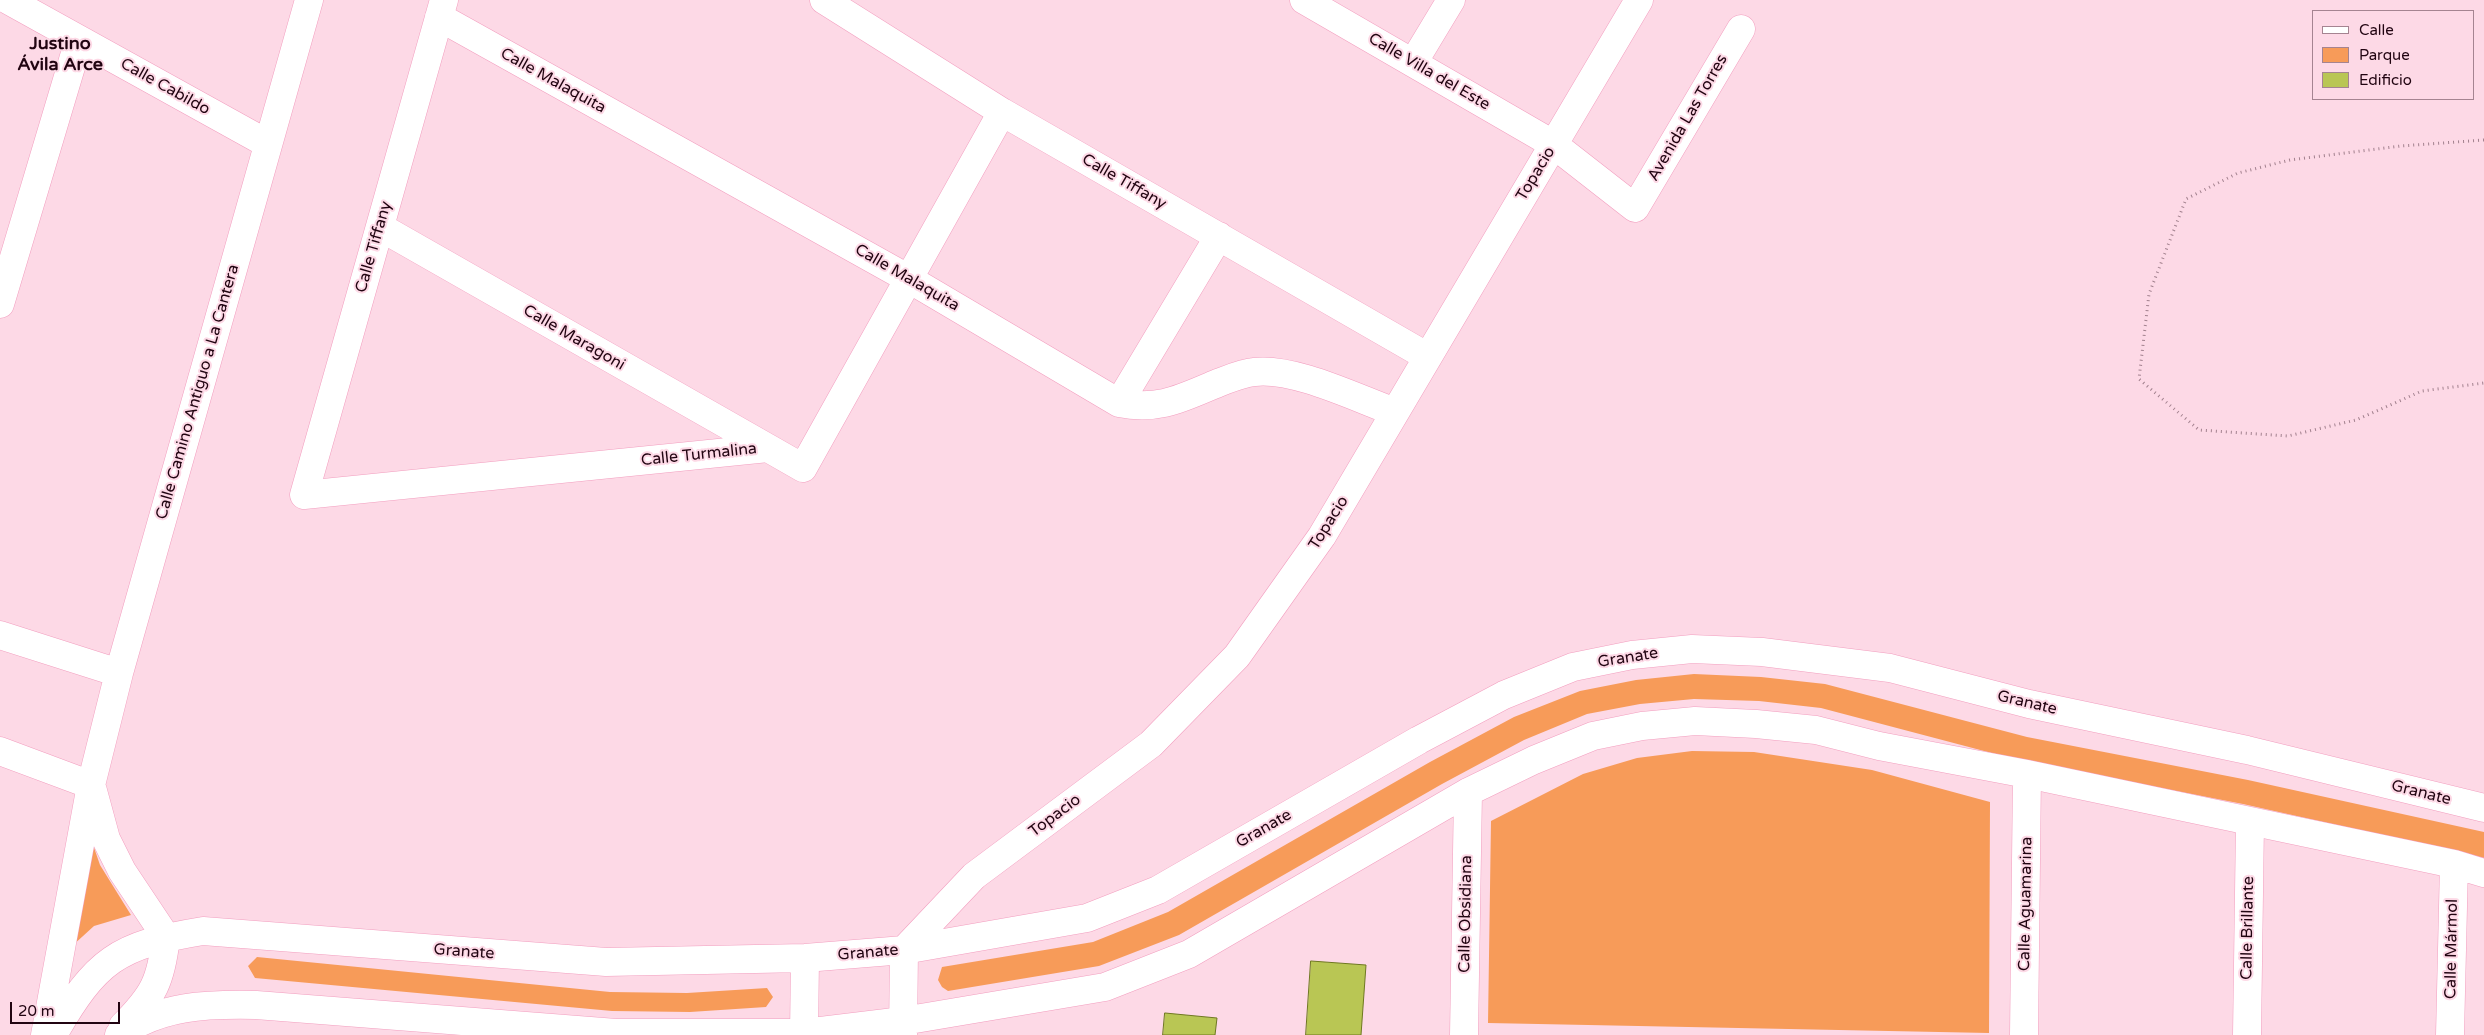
<!DOCTYPE html>
<meta charset="utf-8">
<style>
body{margin:0}
#map{position:relative;width:2484px;height:1035px;overflow:hidden;background:#fdd9e6;font-family:"Varela Round",sans-serif}
canvas{display:block}
.legend{position:absolute;left:2312px;top:10px;width:162px;height:90px;box-sizing:border-box;background:#fdd9e6;border:1px solid #a58491;margin:0;padding:6px 9px;list-style:none;font-size:15px;color:#210411}
.legend li{display:flex;align-items:center;gap:10px;height:25px}
.legend b{width:25px;border:1px solid #a58491}
.scale{position:absolute;left:10px;top:1002px;width:110px;height:22px;box-sizing:border-box;border:2px solid #210411;border-top:0;padding-left:6px;font-size:15px;line-height:18px;white-space:nowrap;color:#210411;-webkit-text-stroke:4px #fdd9e6;paint-order:stroke}
</style>
<div id="map">
<canvas width="2484" height="1035"></canvas>
<ul class="legend">
<li><b style="height:6px;background:#fff"></b>Calle</li>
<li><b style="height:14px;background:#f79b59"></b>Parque</li>
<li><b style="height:14px;background:#b9c654"></b>Edificio</li>
</ul>
<div class="scale">20 m</div>
</div>
<script>
const c = document.querySelector('canvas').getContext('2d');
c.lineJoin = 'round';
function fill(path, color) { c.fillStyle = color; c.fill(path, 'evenodd'); }
function strokePath(path, color, width, dash) { c.strokeStyle = color; c.lineWidth = width; c.lineCap = dash ? 'butt' : 'round'; c.setLineDash(dash || []); c.stroke(path); }
function drawText(font, color, halo, rows, align = 'center') {
  c.font = font + ' "Varela Round",sans-serif'; c.lineWidth = 4; c.setLineDash([]); c.textBaseline = 'middle'; c.strokeStyle = halo; c.fillStyle = color; for (const [text, x, y, turn = 0] of rows) {
    c.save(); c.translate(x, y); c.rotate((+turn || 0) * Math.PI / 180); c.textAlign = isNaN(turn) ? turn : align; if (halo) c.strokeText(text, 0, 0); c.fillText(text, 0, 0); c.restore();
  }
}
fill(new Path2D(`
 M1694 674 1761 677 1825 684 2027 737 2248 780 2484 832V858L2243 804 2022 761 1821 708 1759 701 1694 699 1640 704 1587 714 1524 740 1442 784 1179 935 1099 966 948 991 942 987 938 980 942 967 1093 942 1168 912 1430 762 1514 717 1580 691 1636 680Z
 M1692 751 1754 752 1872 770 1990 802 1989 1033 1488 1023 1491 821 1583 774 1637 758Z
 M88 830 100 865 131 915 94 926 60 957Z
 M257 957 610 992 687 993 767 988 773 997 766 1007 690 1012 612 1011 255 978 248 966Z`), '#f79b59');
const building = new Path2D(`
 M1311 961 1366 965 1361 1035H1306Z
 M1165 1013 1217 1018 1215 1035H1163Z`);
fill(building, '#b9c654');
strokePath(building, '#6f7821', 1);
const minor = new Path2D(`
 M8 0 268 144
 M444 0 304 495 768 448 803 468 1002 112
 M824 0 1002 112 1428 357
 M1304 0 1553 144 1635 208 1741 29
 M439 17 909 279 1119 403C1159 411 1182 398 1218 383 1229 379 1242 373 1254 372 1294 367 1356 398 1395 412
 M1413 63 1451 0
 M380 227 768 448
 M0 304 79 40
 M1119 403 1219 236
 M0 635 119 673
 M0 751 91 785
 M93 791 106 839 122 871 166 937C161 981 154 995 123 1026
 M45 1035 91 785 119 673 309 0
 M53 1035C96 960 117 945 203 931L606 962 805 958 904 950 1087 918 1158 890 1419 740 1504 695 1573 667 1632 655 1692 649 1762 652 1890 668 2029 704 2247 750 2484 808
 M119 1035C160 1005 207 1004 256 1005L616 1033H804L903 1021 1105 987 1189 954 1468 792 1534 760 1593 736 1642 726 1695 721 1756 724 1816 730 1879 746 2027 774 2454 864 2484 873
 M804 1035 805 958
 M903 1035 904 950 974 876 1151 744 1237 656 1322 536 1639 0
 M1464 1035 1468 792
 M2024 1035 2027 774
 M2247 1035 2250 822
 M2450 1035 2454 864`);
strokePath(minor, '#f29ebf', 29);
strokePath(new Path2D(`
 M2484 140 2401 146 2290 160 2238 173 2186 199 2149 294 2139 379 2199 430 2288 436 2356 420 2422 391 2484 383`), '#a2818e', 3, [1, 4]);
strokePath(minor, '#fff', 28);
drawText('16px', '#210411', '#fdd9e6', [
 ["Calle Villa del Este",1429,72,30],
 ["Calle Malaquita",553,81,29],
 ["Calle Cabildo",165,87,29],
 ["Avenida Las Torres",1688,118,-60],
 ["Topacio",1536,174,-59],
 ["Calle Tiffany",1124,182,30],
 ["Calle Tiffany",374,247,-74],
 ["Calle Malaquita",907,278,30],
 ["Calle Maragoni",574,338,30],
 ["Calle Camino Antiguo a La Cantera",198,392,-74],
 ["Calle Turmalina",699,455,-6],
 ["Topacio",1329,523,-58],
 ["Granate",1628,658,-9],
 ["Granate",2027,703,13],
 ["Granate",2421,793,14],
 ["Topacio",1055,816,-37],
 ["Granate",1264,829,-30],
 ["Calle Aguamarina",2026,904,-89],
 ["Calle Obsidiana",1466,914,-89],
 ["Calle Brillante",2248,928,-89],
 ["Calle Mármol",2452,949,-89],
 ["Granate",464,952,4],
 ["Granate",868,953,-5]
]);
drawText('bold 18px', '#210411', '#fdd9e6', [
 ["Justino",60,44],
 ["Ávila Arce",60,65]
]);
</script>
